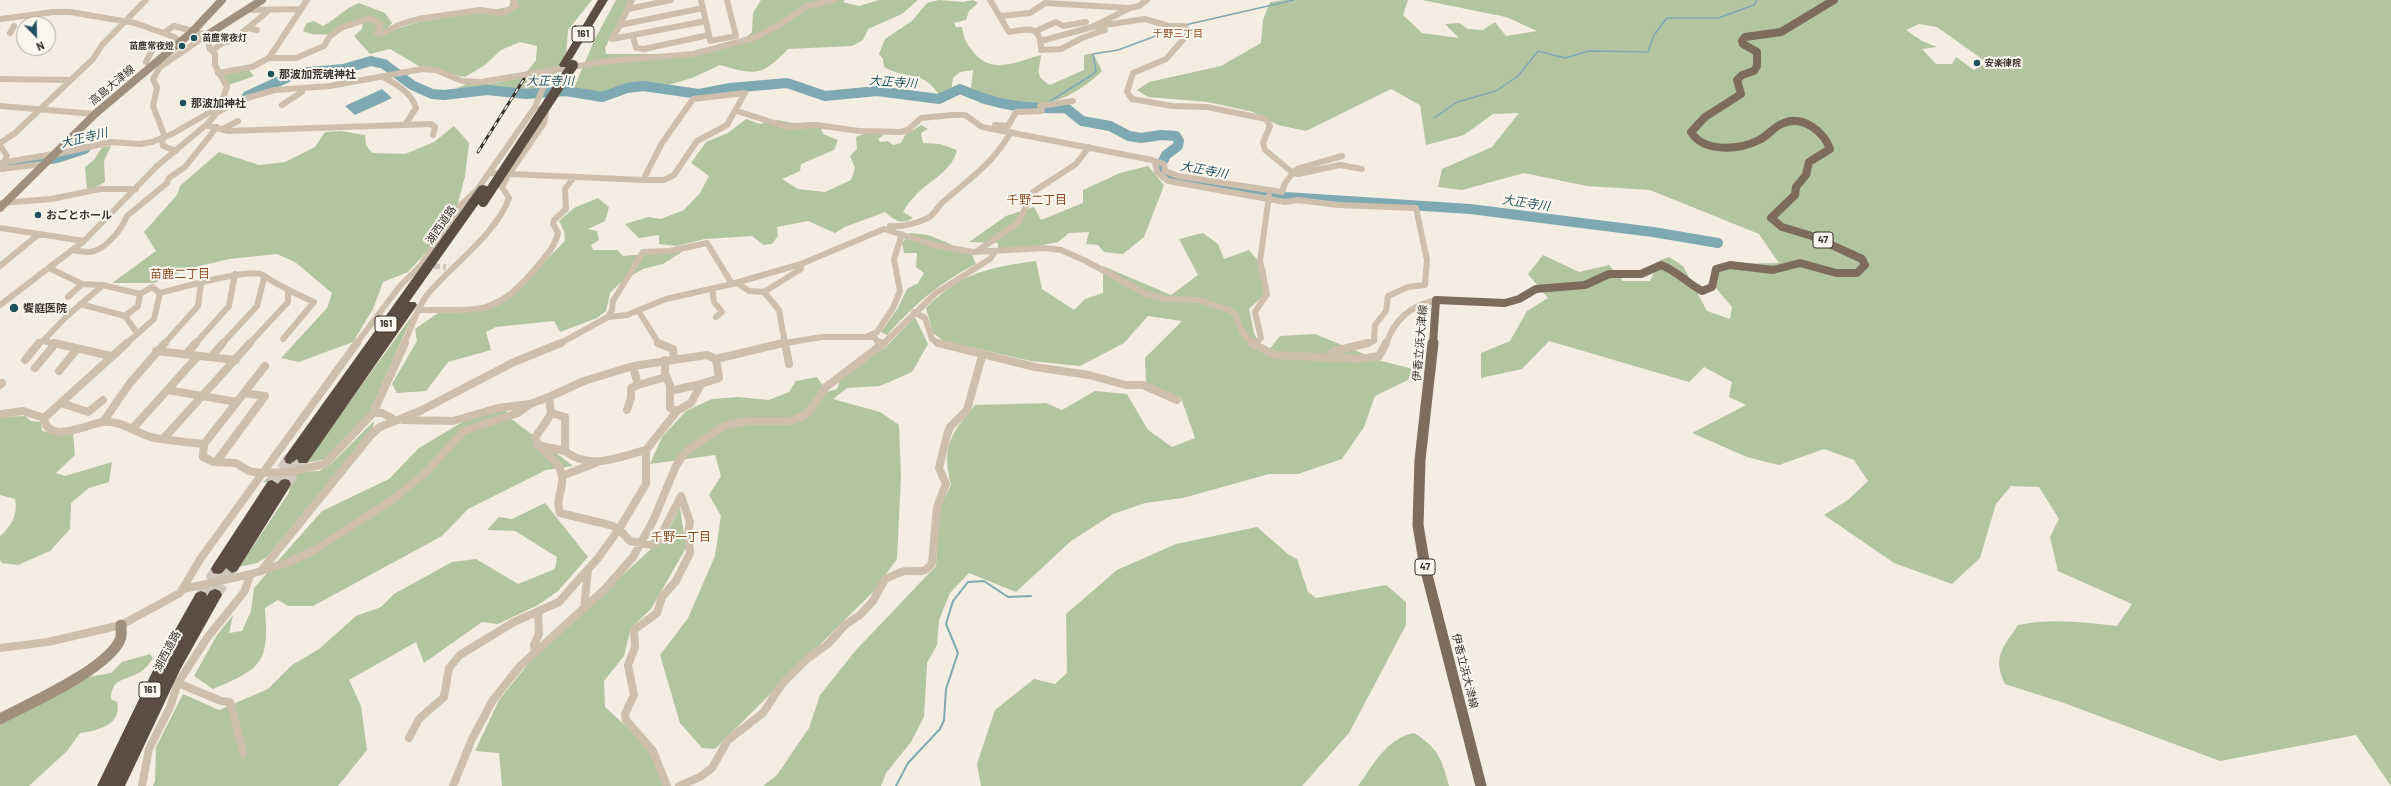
<!DOCTYPE html>
<meta charset="utf-8">
<style>
body{margin:0}
#map{position:relative;width:2391px;height:786px;overflow:hidden;background:#f4ede1;font-family:Barlow,sans-serif}
canvas{display:block}
.north{position:absolute;left:16px;top:16px;width:40px;height:40px;box-sizing:border-box;background:#fbf7ee;border:1px solid #aea8a0;border-radius:50%;rotate:157deg;font-size:11px;font-weight:700;line-height:16px;text-align:center;color:#3b322b}
.north::after{content:'';display:block;margin:auto;width:14px;height:18px;background:#1f515e;clip-path:polygon(50% 0,100% 100%,50% 72%,0 100%)}
</style>
<div id="map">
<canvas width="2391" height="786"></canvas>
<div class="north">N</div>
</div>
<script>
const c = document.querySelector('canvas').getContext('2d');
c.lineJoin = 'round';
function fill(path, color) { c.fillStyle = color; c.fill(path, 'evenodd'); }
function strokePath(path, color, width, dash) { c.strokeStyle = color; c.lineWidth = width; c.lineCap = dash ? 'butt' : 'round'; c.setLineDash(dash || []); c.stroke(path); }
function drawText(font, color, halo, rows, align = 'center') {
  c.font = font + ' Barlow,"Noto Sans JP",sans-serif'; c.lineWidth = 4; c.setLineDash([]); c.textBaseline = 'middle'; c.strokeStyle = halo; c.fillStyle = color; for (const [text, x, y, turn = 0] of rows) {
    c.save(); c.translate(x, y); c.rotate((+turn || 0) * Math.PI / 180); c.textAlign = isNaN(turn) ? turn : align; if (halo) c.strokeText(text, 0, 0); c.fillText(text, 0, 0); c.restore();
  }
}
fill(new Path2D(`
 M511 0H592L568 30 566 57 541 96 479 93 457 88 467 84H489L522 78 536 60 537 46 520 42 501 50 485 65 465 77 424 69 390 49 370 54 354 36 362 29 363 22 340 27 336 35 311 34 303 31 307 23 314 21 323 26C336 19 345 8 359 3L385 13 392 23 383 33 419 22 509 7Z
 M616 0H630L605 48 606 54H679L740 43 752 32 753 13 761 0H845L843 2 859 6 879 0H918L902 14 868 29 863 40 852 46 788 49C761 77 756 75 720 65L692 78 668 85 647 83 623 87 604 96 573 90 595 39Z
 M939 0 963 2 973 0 978 3 969 11 966 20 954 23 956 27H962C964 40 967 44 975 54 994 75 1018 61 1041 55 1040 70 1033 75 1050 85L1084 70V55L1093 53 1102 71C1072 102 1022 117 980 103L971 89 973 70 960 72 953 78 950 97 943 101C924 67 910 82 884 67L883 59 879 54 885 39 912 21 927 3Z
 M1284 0H1408L1403 15 1422 33 1459 38 1445 24 1459 23 1468 29 1483 30 1495 22 1506 36 1537 31 1506 17 1422 0H2391V786L2356 735 2220 761 2064 703 2005 684C1992 658 2003 647 2018 625 2052 618 2083 622 2117 626L2132 604 2058 571 2050 537 2059 519 2039 487 2011 486 1996 504 1980 558 1952 584 1894 563 1824 515 1848 500 1868 481 1854 460 1824 449 1779 465 1747 457 1692 433 1746 405 1729 397 1732 382 1704 367 1689 382 1549 341 1522 369 1481 378V353L1510 341 1527 311 1548 298 1528 274 1543 255 1579 272 1609 265 1623 281H1650L1660 260 1669 257 1683 266 1707 311 1730 319 1732 307 1716 288 1718 264 1779 263 1759 234 1650 190 1587 186 1524 173 1462 190 1438 187 1442 169 1492 147 1519 113 1493 114 1464 135 1426 145 1420 105 1391 89 1306 131 1278 125 1253 112 1208 102 1148 97 1137 90 1149 82 1221 66 1261 43 1263 20 1270 2ZM1919 24 1937 27 1982 59 1985 64 1974 70 1956 57 1952 64H1936L1922 49 1937 47 1922 41 1906 30Z
 M248 69 254 76 229 85 222 73Z
 M746 119 760 124 778 120 792 123 819 122 823 134 838 140 834 150 801 164 800 171 782 179 798 189 825 192 851 180 855 168 850 156 857 149 856 137 878 128 884 135 878 139 880 142 888 141 893 145 901 143 905 135 921 125 928 129 921 133 923 143 940 144 957 150C951 173 929 180 914 197 909 202 906 207 903 212L913 218C901 225 895 221 885 212L845 227 835 233 808 221 777 227 778 236 772 244 764 245 752 236 705 239 677 246 659 244V235L639 238 625 224 648 217 661 219 684 210 700 193 709 176 691 163 706 142 728 133Z
 M454 126 469 143 465 176 453 223 408 272 383 282 373 309 353 342 299 362 281 358 327 308 332 293 295 262 277 254 229 259 191 268 154 283H112L156 251 144 232 177 195 180 186 219 152 259 165 285 162 315 147 325 132 341 131 365 135 366 145 372 153 405 154 434 142Z
 M111 146 104 161 105 182 96 187 87 189 85 167 94 160 102 147Z
 M1148 166 1164 185 1144 237 1123 254 1104 252 1098 245 1086 244 1089 232 1069 233 1058 242 1028 248 998 249V243L969 242 1006 216 1034 207 1041 220 1083 203V190L1120 173Z
 M598 198 609 207 605 221 588 229 597 231 599 240 591 245 593 250H617L623 256 685 250 663 264 643 269 622 281 610 293 606 311 597 318 560 332 554 321 496 327 486 332 491 350 448 362 426 391 397 393 392 384 417 341 415 329 438 313 484 305 499 298 521 285 565 241 564 231 559 221 574 208Z
 M910 233 928 235 946 242 972 255 976 264C940 282 914 305 887 335L881 332 898 308 907 289 918 283 924 273 916 267 917 253H904L902 243Z
 M1203 233 1218 244 1224 259 1249 250 1266 270 1265 294 1249 309 1254 333 1265 355 1280 336 1315 334 1381 361 1413 369 1408 380 1375 396 1364 427 1342 459 1298 474H1269L1183 498 1145 503 1113 514 1071 541 1016 592 969 573 950 593 939 620 937 645 927 663 924 717 911 742 886 773 881 786H763L777 775 809 728 820 695 856 650 936 566 939 509 951 485C941 446 951 434 975 405L1046 403 1062 410 1095 391 1127 394 1148 430 1172 447 1195 438 1181 398 1146 382 1145 358 1182 321 1148 316 1124 343 1080 366 1031 361 944 341 933 333 926 308C962 272 987 268 1036 261L1042 289 1074 310 1085 299 1103 293V266L1171 295 1198 275 1179 239Z
 M414 313 369 413 327 459 305 463Z
 M915 317 928 344 912 372 880 386 847 388 833 399 880 412 899 425 901 476 897 559 874 591 715 749 702 748 680 723 660 655 688 618 715 556 721 516 709 495 721 476 715 455 650 464 662 437 686 411 712 399 738 397 769 400 789 392 796 381 817 377 827 392 837 389 840 380 869 356 885 348Z
 M504 403 509 417 573 466 546 470 468 509 442 536 313 606H288L278 600 265 608C269 663 263 668 213 689L194 676 217 635 233 615 229 633 242 631 251 611 254 588 322 511 389 479 419 448 459 424Z
 M25 416 31 421 41 422 42 431 54 434H73L75 455 56 473 65 476 112 462 109 482 89 488 71 503 70 529 50 551 18 565 2 563 0 560V536C12 526 18 514 15 499L0 495V417Z
 M374 421 373 428 267 557 257 563 239 567 288 494 292 482H263L272 474 319 471 331 464Z
 M545 503 588 557 558 591 538 605 498 624 482 622 424 663 416 642 349 680 361 706 367 750 338 786H153L155 781 156 747 183 694 219 710 268 689 292 665 319 649 356 616 381 607 394 594 452 562 476 559 518 584 555 569 557 557 515 531 487 530 499 517 512 519Z
 M680 507 686 548 651 609 631 628 624 656 604 681 605 707 651 749 665 786H502L499 753 475 751 499 700 536 654 650 550 664 539Z
 M1257 527 1288 554 1297 559 1308 592 1316 598 1386 585 1406 602V625L1349 733 1302 786H981L977 764 995 710 1034 679 1055 684 1067 673 1066 614 1117 570 1176 544Z
 M150 654 153 658C150 662 147 667 143 670 129 681 111 676 111 699L117 702C123 724 98 731 80 733L67 751 29 786H0V725L88 677 111 673 122 662Z
 M1414 733C1438 748 1442 759 1449 786H1358C1374 764 1386 739 1414 733Z`), '#b3c4a0');
fill(new Path2D(`
 M382 89 392 98 355 115 345 106Z`), '#7fa9b2');
strokePath(new Path2D(`
 M1185 25 1294 0
 M1047 103 1092 75 1096 71 1093 54 1118 50 1177 28
 M1434 118 1457 102 1496 91 1518 76 1538 51 1565 58 1589 51 1648 52 1654 35 1667 18H1718L1754 5 1757 0`), '#7fa9b2', 1.5);
strokePath(new Path2D(`
 M896 786 908 763 940 729 944 720 946 689 958 653 946 624 953 601 968 582 984 581 1008 597 1031 596`), '#7fa9b2', 2);
strokePath(new Path2D(`
 M247 96 297 73 343 69 371 61 384 64 412 85 432 94 444 95 487 90 526 94 566 91 602 97 627 88 643 86 699 94 730 88 787 83 825 96 877 91 939 99 960 89C998 106 1025 109 1066 108L1082 121 1110 126 1129 136 1141 138 1161 135 1176 136 1179 141 1178 146 1166 155 1161 165 1164 175 1173 178 1286 197 1470 209 1653 232 1718 243
 M0 167 57 158 85 149`), '#7fa9b2', 10);
strokePath(new Path2D(`
 M425 265 446 267`), '#cfc8bd', 6, [6, 3]);
strokePath(new Path2D(`
 M285 484 303 459
 M272 485 290 459
 M215 595 232 567
 M201 597 218 569`), '#cfc8bd', 13, [13, 6]);
strokePath(new Path2D(`
 M701 0 710 39
 M990 0 1009 32C1028 29 1041 24 1041 50
 M703 8 620 25 612 39 706 21
 M628 9 671 0
 M247 10 301 9
 M1001 16 1030 13 1045 3 1130 8 1139 6 1147 0
 M1 19 53 12H70L135 23 174 37 181 42
 M620 25 632 0
 M1092 27 1145 19 1169 26H1184L1190 32 1166 59 1133 73 1127 92 1132 99 1172 106 1207 107 1266 119 1270 126 1263 143 1265 150 1293 173 1297 169 1342 156
 M248 28 257 30
 M1036 31 1056 22 1063 26 1086 22
 M10 33 14 26
 M163 33 174 26 207 35
 M633 36 636 48 644 49 709 35
 M710 41 736 36 727 0
 M1041 41 1092 27 1130 8
 M1041 50 1061 49 1082 38 1105 30
 M212 51 222 43 232 41 267 12
 M269 58 307 0
 M146 62 155 45
 M218 73 252 67 269 58H296L324 46 330 36 341 28 370 18 381 25 377 33 383 34 398 25 418 19 480 10 502 13 516 6 513 0
 M383 77C396 84 412 93 416 108L405 125
 M0 79 71 80
 M745 93 727 125 697 141 674 175 664 180H643L662 143 693 99Z
 M282 105 302 92 303 88
 M0 106 95 114
 M737 111 787 127 817 125 859 131 901 132 908 130 921 118 952 115H965L982 127 1152 160 1164 164 1165 171 1178 176 1282 192 1285 183 1293 173 1298 174 1340 165 1362 169
 M218 112 243 99 275 90 330 86 422 69 436 70 462 81 481 82 609 61 693 54 754 38 781 24 807 6 835 0
 M206 125 228 131 431 124 435 127 433 135
 M995 125 1008 126 1016 112 1042 111 1040 106 1073 101
 M223 129 238 121
 M165 137 153 106 157 88 153 79 160 67 207 35
 M162 139 163 146 176 151
 M0 143 15 133 93 59 102 45 146 0
 M0 145 7 156 4 162
 M53 155 111 142 140 144 152 142 172 134 219 107
 M1155 162 1157 172 1168 181 1285 202 1298 200 1338 205 1416 208 1427 260 1425 285 1408 287 1388 296 1386 311 1375 325 1374 341 1365 344
 M0 163 54 154
 M0 169 44 164
 M489 173 643 180
 M509 174 544 123 546 113 540 109
 M2 203 51 199 100 189H136
 M890 226C903 227 917 223 928 218 934 215 938 206 943 202 972 176 990 167 1011 132
 M0 228 84 241
 M73 250C78 251 84 252 89 252 105 251 122 229 127 216L167 183 169 178 185 167 217 127
 M976 252 1018 223 1033 192 1076 164 1089 147
 M0 266 39 234
 M49 268 82 284 103 285 140 294 152 287 160 293C177 289 250 267 263 275 279 286 296 294 314 302L283 339
 M737 283 749 291 764 292 779 310 785 344
 M712 289 714 302 722 312 716 317
 M764 292 801 269V264
 M68 297 82 284
 M80 304 125 316 137 333
 M0 305 84 241 157 166 206 125 218 112 227 87 215 65V54L210 49 207 35
 M419 310C477 309 495 318 535 269 544 258 555 247 558 233L553 224 554 220 566 209 565 189 574 177
 M638 310 659 344
 M914 312 925 318 932 339 939 344
 M125 316 138 306 140 294
 M608 317 612 310 613 301 643 252 670 251 707 243 732 284
 M868 336 877 332 893 308 900 291 894 259 902 234
 M38 344 43 341
 M58 344 43 341 66 317 103 285
 M126 344 154 319 160 293
 M164 344 198 306 201 283
 M195 344 229 306 235 274
 M222 344 257 306 264 278
 M249 344 288 302V291
 M356 344 400 286 421 265 461 205 477 190 535 107 550 72
 M404 344C411 329 417 307 428 294 451 266 497 233 509 198L502 187 508 175
 M559 344 608 317 627 315 666 299 732 284 801 264 884 229 934 245 973 252 1044 248 1061 250 1086 261 1146 294 1166 299 1199 300 1229 310 1235 314 1243 333 1253 344
 M779 344 822 337H874L880 344
 M883 344 936 293 990 259 994 253
 M1255 344 1261 338 1255 312 1267 294 1260 261 1269 196
 M1386 344C1395 319 1410 306 1436 300`), '#cdbfac', 6);
strokePath(new Path2D(`
 M54 343 111 356
 M658 343 673 349 674 359
 M785 343 789 364
 M879 343 881 346
 M938 343 1035 367 1089 375 1126 385H1143L1177 400
 M1252 343 1275 355 1360 359 1379 356 1386 343
 M1254 345 1256 343
 M156 351 236 360
 M186 354 196 343
 M211 357 223 343
 M1325 358 1335 351 1368 343
 M25 360 39 343
 M665 360V374L670 385V408L677 411
 M35 368 55 344
 M59 371 77 349
 M0 383H2L0 385
 M638 385 666 377
 M168 390 237 402 204 444
 M670 391 701 384
 M237 402 265 366
 M61 403 88 412 103 400
 M627 410 631 398V388L638 385 633 366
 M373 413H382L392 418 393 422
 M551 413 565 417V451C590 471 618 457 646 450
 M0 414 23 411 44 418C47 445 86 425 102 422 121 419 138 435 155 438 171 441 188 442 204 444L203 457 214 462 236 463 249 471 261 473 289 472 325 464 373 413 405 343
 M44 418 127 343
 M403 420 453 421 498 408 530 404 549 397
 M103 422 130 383 165 343
 M133 428 198 356
 M164 438 250 343
 M537 445 565 451
 M216 462 265 396 244 393
 M562 476 598 462
 M261 571 371 435 380 427 420 411 514 362 561 343
 M183 589 251 574 289 562 313 551 395 498 425 473 464 431 518 413 530 404
 M584 608 588 570
 M0 648 48 642 121 625 180 593 201 558 357 343
 M535 651 534 645 539 634 538 612
 M178 683 221 701 230 702 243 753
 M409 738 419 719 444 697 449 668 460 655 514 622 559 602 598 558 619 529 646 484V450L677 411 691 403 701 384 719 378 716 359
 M142 786 149 749 170 707 178 683 207 638 244 592 251 574
 M453 786 472 739 493 700 520 666 605 589 633 557 653 521 676 466 685 452 724 426 747 421H791L807 414 826 387 884 343
 M667 786 653 751 626 720 625 714 634 695 628 665 635 647 634 630 657 613 662 597 676 581 690 553 688 533 690 522 681 496 658 541 651 545 630 541 619 529 610 525 560 513C555 498 564 489 562 476 559 457 540 454 535 438L551 414 549 397 584 381 633 366 707 355 716 359 783 343
 M679 786 700 777 712 768 728 740 763 713 782 684 807 659 828 644 845 625 860 615 873 601 885 579C891 577 900 571 907 571 919 570 924 575 932 563L937 507 946 484 939 468 947 435 950 427 967 410 982 356`), '#cdbfac', 8);
strokePath(new Path2D(`
 M207 35 262 0
 M0 208 95 114 192 32 222 0`), '#a18f7d', 8);
strokePath(new Path2D(`
 M0 719C30 703 106 670 120 640 122 636 121 630 121 625`), '#a18f7d', 11);
strokePath(new Path2D(`
 M1433 344 1436 300 1505 303 1519 299 1536 289 1585 285 1609 274H1641L1661 265C1677 271 1687 283 1702 291L1712 287 1716 269 1730 265 1773 270 1800 263 1836 273H1857L1865 265 1862 259 1812 236 1782 227 1771 218 1795 195 1796 187 1806 175 1809 162 1830 149C1824 132 1803 115 1784 123 1774 126 1768 136 1759 140 1739 150 1704 153 1691 132L1705 117 1741 94 1737 80 1742 75 1754 71 1757 66V52L1743 44 1742 41 1745 37 1781 32 1834 0`), '#7d6b5c', 8);
strokePath(new Path2D(`
 M1433 343 1420 460 1418 525 1425 567 1481 786`), '#7d6b5c', 11);
fill(new Path2D(`
 M598 0H608L567 67H561L559 65Z
 M483 185 487 186 488 189 487 192 409 302H415L417 305 415 308 307 463H299L297 459 290 464 286 463 284 459 286 455 479 186Z
 M285 479 289 480 291 484 289 488 237 571 232 573 226 568C222 574 220 575 213 573L211 569 213 565 268 481 272 480 278 484 281 480Z
 M215 589 220 591 222 595 180 670 125 786H97L158 660 196 593 201 591 206 593 207 596 210 591Z`), '#5c4d42');
const rail = new Path2D(`
 M478 152 524 79`);
strokePath(rail, '#3b322b', 3);
strokePath(rail, '#fbf7ee', 1.5, [5]);
strokePath(new Path2D(`
 M483 202 573 65`), '#5c4d42', 10);
for (const [x, y, r, color] of [
 [194,38,4,"#1f515e"],
 [182,46,4,"#1f515e"],
 [1977,63,4,"#1f515e"],
 [271,74,4,"#1f515e"],
 [183,103,4,"#1f515e"],
 [38,215,4,"#1f515e"],
 [14,308,5,"#1f515e"]
]) { const dot = new Path2D(); dot.arc(x, y, r, 0, 2 * Math.PI); c.fillStyle = color; c.fill(dot); strokePath(dot, '#fbf7ee', 1.5); }
drawText('bold 9px', '#3b322b', '#fbf7ee', [
 ["苗鹿常夜灯",202,38],
 ["苗鹿常夜燈",174,46,"right"],
 ["安楽律院",1985,63]
], 'left');
for (const [x, y, w] of [
 [583,34,22],
 [1823,240,20],
 [386,324,22],
 [1425,567,20],
 [150,690,22]
]) { const box = new Path2D(); box.roundRect(x - w / 2, y - 8, w, 16, 3); c.fillStyle = '#fbf7ee'; c.fill(box); strokePath(box, '#3b322b', 1); }
drawText('bold 10px', '#3b322b', null, [
 ["161",583,34],
 ["47",1823,240],
 ["161",386,324],
 ["47",1425,567],
 ["161",150,690]
]);
drawText('10px', '#8b4922', '#fbf7ee', [
 ["千野三丁目",1178,34]
]);
drawText('bold 11px', '#3b322b', '#fbf7ee', [
 ["那波加荒魂神社",279,74],
 ["那波加神社",191,103],
 ["おごとホール",46,215],
 ["饗庭医院",23,308]
], 'left');
drawText('11px', '#3b322b', '#fbf7ee', [
 ["高島大津線",112,85,-40],
 ["湖西道路",441,225,-55],
 ["伊香立浜大津線",1420,343,-85],
 ["湖西道路",167,651,-62],
 ["伊香立浜大津線",1465,671,76]
]);
drawText('italic 12px', '#1f515e', '#fbf7ee', [
 ["大正寺川",550,81],
 ["大正寺川",893,82,4],
 ["大正寺川",84,138,-14],
 ["大正寺川",1204,170,10],
 ["大正寺川",1526,203,8]
]);
drawText('12px', '#8b4922', '#fbf7ee', [
 ["千野二丁目",1037,200],
 ["苗鹿二丁目",180,274],
 ["千野一丁目",681,537]
]);
</script>
